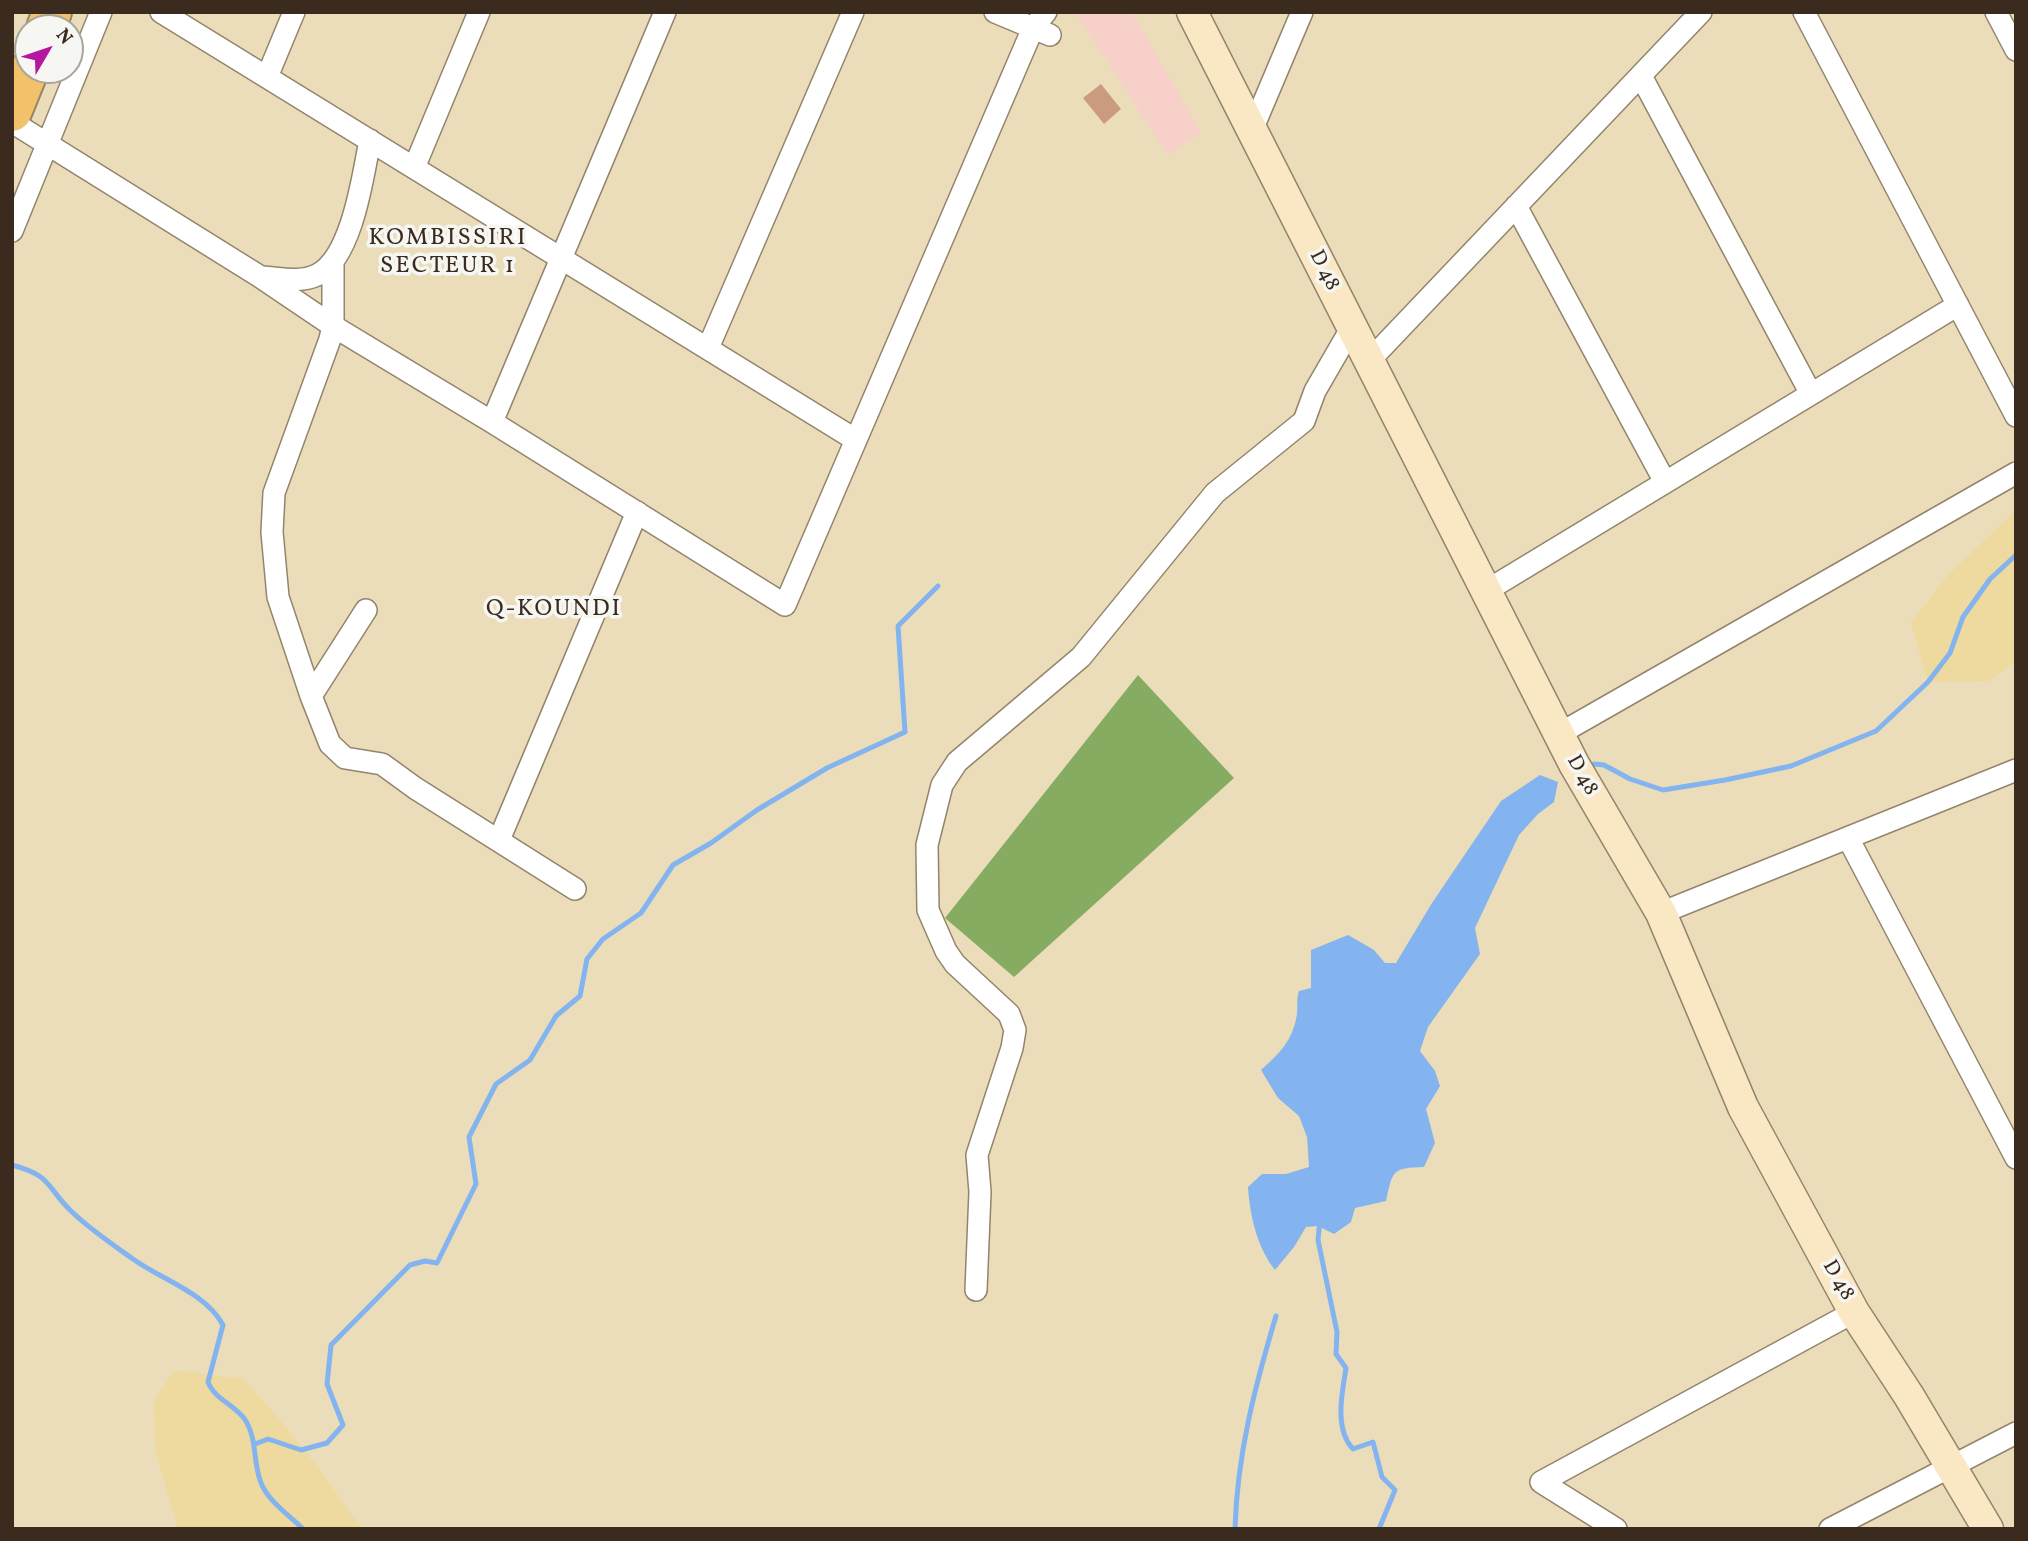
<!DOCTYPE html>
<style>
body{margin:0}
#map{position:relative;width:2028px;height:1541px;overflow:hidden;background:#ebddba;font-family:Vollkorn,serif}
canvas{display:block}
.frame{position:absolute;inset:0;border:14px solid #3b2a1e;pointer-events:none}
.north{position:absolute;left:14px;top:14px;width:70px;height:70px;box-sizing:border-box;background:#f6f6f2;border:2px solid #aba49d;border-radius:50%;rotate:51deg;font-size:19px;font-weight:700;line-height:28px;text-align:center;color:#3b2a1e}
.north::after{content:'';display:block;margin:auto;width:24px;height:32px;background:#b5179e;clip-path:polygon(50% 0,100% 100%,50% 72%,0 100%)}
</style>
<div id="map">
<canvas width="2028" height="1541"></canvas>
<div class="frame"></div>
<div class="north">N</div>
</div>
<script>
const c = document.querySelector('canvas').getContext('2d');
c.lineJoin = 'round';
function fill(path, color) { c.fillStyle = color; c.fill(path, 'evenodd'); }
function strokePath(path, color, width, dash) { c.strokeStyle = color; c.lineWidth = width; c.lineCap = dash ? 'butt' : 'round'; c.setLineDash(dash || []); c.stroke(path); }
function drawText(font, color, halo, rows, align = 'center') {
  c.font = font + ' Vollkorn,serif'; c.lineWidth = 7; c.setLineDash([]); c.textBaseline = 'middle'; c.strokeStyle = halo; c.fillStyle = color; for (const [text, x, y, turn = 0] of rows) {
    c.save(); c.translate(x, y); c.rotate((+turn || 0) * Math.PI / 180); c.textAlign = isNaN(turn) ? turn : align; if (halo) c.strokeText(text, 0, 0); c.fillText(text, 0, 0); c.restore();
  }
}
fill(new Path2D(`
 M1075 12H1132L1201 133 1168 155Z`), '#f7d0ca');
fill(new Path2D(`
 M1138 675 1234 778 1014 977 945 918Z`), '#86ac62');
fill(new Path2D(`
 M2016 510V661L1989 681 1928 682 1911 623 1947 576Z
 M174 1370 243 1379 272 1410 317 1466 362 1529H178L155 1450 154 1401Z`), '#eeda9e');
fill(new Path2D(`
 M1540 775 1558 782 1554 802 1538 814 1519 835 1475 928 1480 954 1428 1027 1420 1051 1435 1071 1440 1086 1426 1109 1435 1143 1424 1167C1392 1168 1393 1170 1386 1201L1355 1208 1351 1222 1334 1234 1318 1226 1306 1227 1294 1247 1275 1270C1257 1247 1250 1216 1248 1187L1262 1174H1286L1309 1167 1307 1137 1299 1116 1278 1098 1261 1070C1280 1053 1293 1040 1297 1014 1298 1005 1296 1000 1299 991L1311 988V950L1348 935 1374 950 1385 963H1396L1432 903 1501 801Z`), '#83b4ef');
strokePath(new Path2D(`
 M1587 768 1594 764 1604 765 1630 779 1663 790 1725 780 1791 766 1876 731 1928 682 1950 653 1963 617 1990 579 2016 555
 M12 1165C52 1176 45 1185 70 1210 88 1228 112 1244 133 1259 162 1280 206 1293 223 1325L208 1382C214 1399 237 1406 246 1421 257 1440 253 1460 260 1480 266 1500 289 1515 303 1529
 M1320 1220 1318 1240 1337 1332 1336 1354 1346 1368C1342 1393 1334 1429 1353 1449L1373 1442 1382 1477 1395 1490 1379 1529
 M255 1444 268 1439 301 1450 327 1443 343 1425 327 1384 331 1345 410 1265 425 1261 437 1263 476 1184 469 1137 496 1084 530 1060 556 1016 580 996 587 959 603 939 641 913 673 865 711 843 757 810 827 768 905 732 898 626 938 586
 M1235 1529C1237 1455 1255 1386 1276 1316`), '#83b4ef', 5);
fill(new Path2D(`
 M1101 84 1121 109 1104 124 1083 98Z`), '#cb9b80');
const street = new Path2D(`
 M161 12 856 440
 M995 12 1050 35
 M1804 12 2016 416
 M1996 12 2016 50
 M1641 76 1811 394
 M267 77 294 12
 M12 122 259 276 333 326 492 422 785 605 1033 28 1046 12
 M1252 130 1302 12
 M414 168 479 12
 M1516 206 1665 482
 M12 231 101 12
 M333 264V326L330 339 274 493 272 532 278 597 311 696 330 744 345 758 382 764 415 788 575 889
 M263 277C280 278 301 283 317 275 352 258 363 176 370 140
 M708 348 853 12
 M1369 361 1701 12
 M492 422 665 12
 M1486 591 1958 305
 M311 696 366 610
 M1559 734 2016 473
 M1848 838 2016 1158
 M499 840 637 512
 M1661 913 2016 770
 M976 1290 980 1192 977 1155 1012 1048 1015 1030 1009 1014 955 964 946 951 928 910 927 845 942 785 957 762 1081 657 1215 493 1304 421 1315 391 1352 327
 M1616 1529 1541 1482 1854 1312
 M1830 1529 2016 1433`);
const secondary = new Path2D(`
 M1192 12 1574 764 1661 913 1743 1107 1854 1312 1909 1396 1988 1529`);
const highway = new Path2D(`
 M46 28 52 12
 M12 112 29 70`);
strokePath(street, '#93846c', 24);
strokePath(secondary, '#93846c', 33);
strokePath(highway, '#93846c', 42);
strokePath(street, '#fff', 21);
strokePath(secondary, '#fae7c3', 30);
strokePath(highway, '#f2c26a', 38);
drawText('21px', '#3b2a1e', '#f6f6f2', [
 ["D 48",1323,271,63],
 ["D 48",1581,776,61],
 ["D 48",1837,1281,60]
]);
c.letterSpacing = '2px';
drawText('24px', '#3b2a1e', '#f6f6f2', [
 ["KOMBISSIRI",448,240],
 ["SECTEUR 1",448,268],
 ["Q-KOUNDI",554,611]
]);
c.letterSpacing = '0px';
</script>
